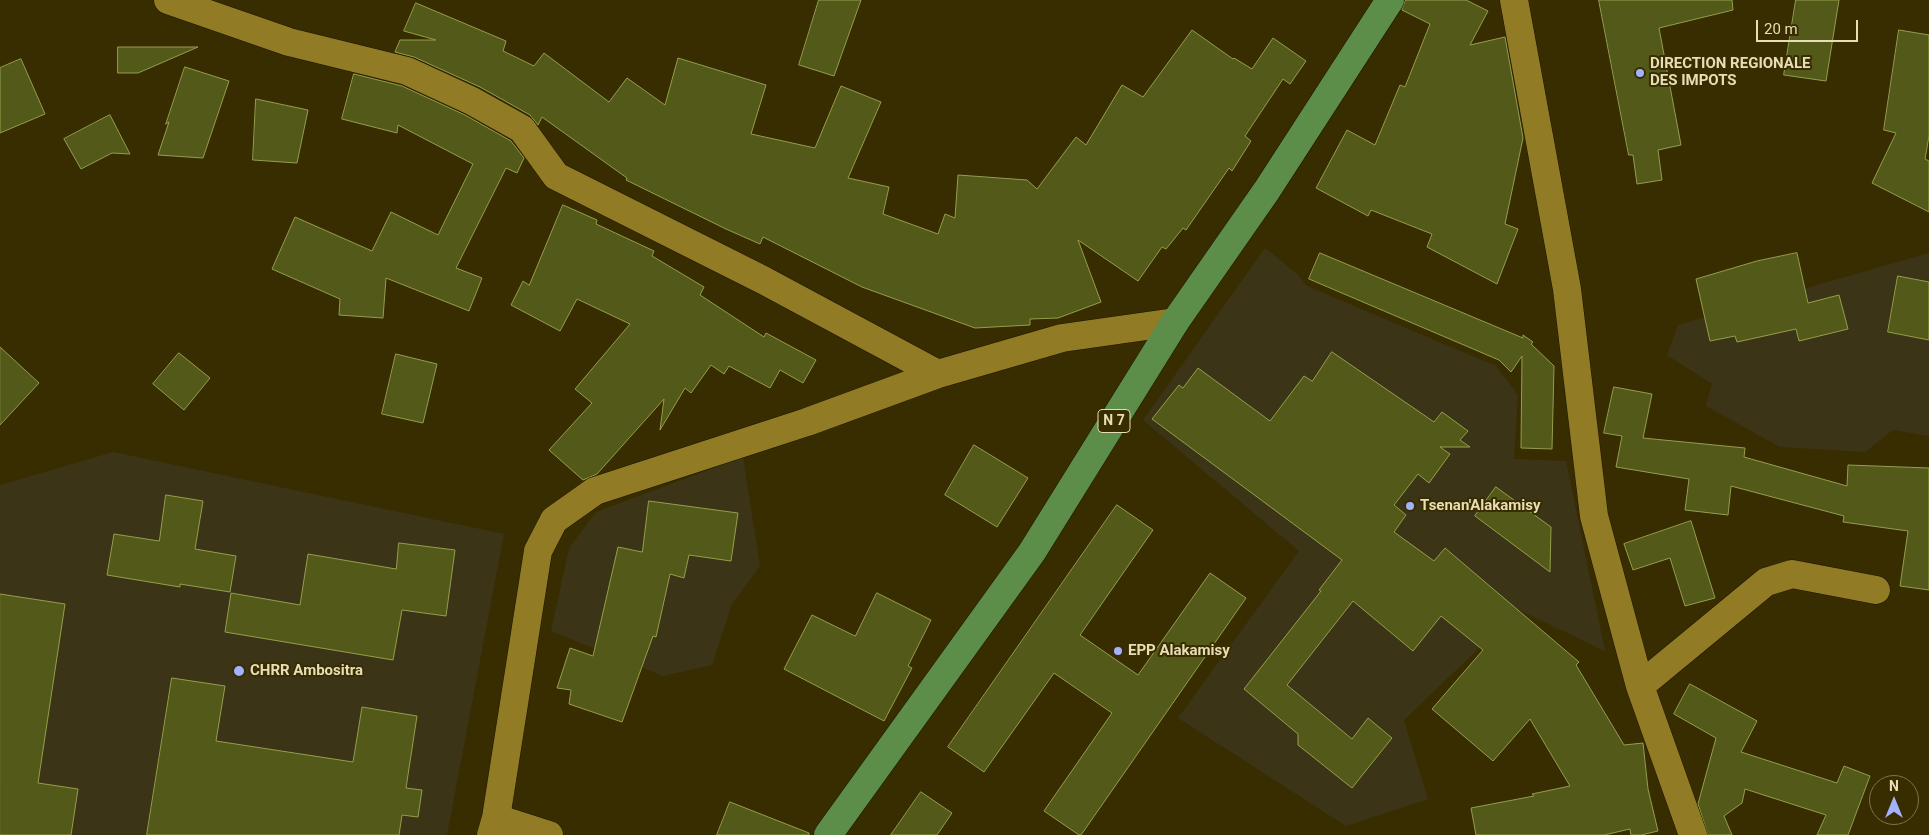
<!DOCTYPE html>
<style>
body{margin:0}
#map{position:relative;width:1929px;height:835px;overflow:hidden;background:#382d00;font-family:Roboto,sans-serif}
canvas{display:block}
.north{position:absolute;left:1869px;top:775px;width:50px;height:50px;box-sizing:border-box;background:#382d00;border:1px solid #7e7349;border-radius:50%;rotate:0deg;font-size:14px;font-weight:700;line-height:20px;text-align:center;color:#e8ddb6}
.north::after{content:'';display:block;margin:auto;width:18px;height:22px;background:#a2b2fd;clip-path:polygon(50% 0,100% 100%,50% 72%,0 100%)}
.scale{position:absolute;left:1756px;top:20px;width:102px;height:22px;box-sizing:border-box;border:2px solid #e8ddb6;border-top:0;padding-left:6px;font-size:15px;line-height:18px;white-space:nowrap;color:#e8ddb6;-webkit-text-stroke:4px #382d00;paint-order:stroke}
</style>
<div id="map">
<canvas width="1929" height="835"></canvas>
<div class="north">N</div>
<div class="scale">20 m</div>
</div>
<script>
const c = document.querySelector('canvas').getContext('2d');
c.lineJoin = 'round';
function fill(path, color) { c.fillStyle = color; c.fill(path, 'evenodd'); }
function strokePath(path, color, width, dash) { c.strokeStyle = color; c.lineWidth = width; c.lineCap = dash ? 'butt' : 'round'; c.setLineDash(dash || []); c.stroke(path); }
function drawText(font, color, halo, rows, align = 'center') {
  c.font = font + ' Roboto,sans-serif'; c.lineWidth = 4; c.setLineDash([]); c.textBaseline = 'middle'; c.strokeStyle = halo; c.fillStyle = color; for (const [text, x, y, turn = 0] of rows) {
    c.save(); c.translate(x, y); c.rotate((+turn || 0) * Math.PI / 180); c.textAlign = isNaN(turn) ? turn : align; if (halo) c.strokeText(text, 0, 0); c.fillText(text, 0, 0); c.restore();
  }
}
fill(new Path2D(`
 M1265 248 1297 274 1307 286 1496 366 1518 395 1514 459 1566 461 1605 651 1519 610 1404 720 1428 799 1346 826 1178 718 1299 551 1143 420Z
 M1929 253V436L1893 430 1865 452 1780 447 1706 406 1712 384 1667 355 1678 325Z
 M113 452 504 534 447 835H0V485Z
 M743 457 760 566 732 604 712 665 663 676 551 631 569 548 596 512Z`), '#3c3417');
const building = new Path2D(`
 M819 0H861L834 76 799 65Z
 M1406 0H1466L1488 11 1470 45 1505 37 1523 138 1505 224 1518 229 1497 284 1427 247 1432 234 1371 210 1368 216 1316 188 1347 130 1375 145 1400 85 1405 87 1430 24 1402 10Z
 M1599 0H1732L1733 10 1659 28 1681 145 1658 150 1662 180 1637 184 1633 155H1629Z
 M1796 0H1839L1826 81 1784 75Z
 M416 3 506 41 503 51 534 66 544 53 609 102 627 78 665 105 678 58 766 85 751 134 815 148 841 86 881 102 848 178 889 187 883 214 938 234 945 214 955 218 958 175 1027 180 1037 189 1076 137 1086 145 1122 85 1143 97 1192 30 1233 59 1234 58 1252 69 1273 38 1306 61 1290 84 1283 79 1245 136 1251 141 1232 171 1229 168 1186 230 1183 228 1166 249 1162 247 1138 281 1078 240 1101 302 1058 318 1030 319V325L975 328 862 287 763 237 760 244 726 229 626 180 627 178 542 117 538 125 530 115 480 87 414 57 395 52 400 40H436L404 31Z
 M1899 30 1929 35V136L1925 159 1929 161V212L1872 183 1896 133 1884 130Z
 M118 47H198L138 73H118Z
 M21 59 45 114 0 133V68Z
 M185 67 229 81 203 158 158 155 169 122 166 124Z
 M354 74 402 86 465 115 511 141 524 158 517 173 506 168 456 268 482 278 469 311 386 278 383 318 339 315 340 299 272 269 295 217 372 251 391 212 438 235 473 164 398 125 397 133 342 119Z
 M256 99 308 110 297 163 253 160Z
 M110 115 130 154 112 153 81 169 64 139Z
 M563 205 597 220 596 224 654 251 652 256 704 287 700 295 764 337 766 333 816 360 803 383 780 370 770 388 729 366 724 374 711 365 691 393 685 388 660 430 664 399 597 474 583 480 549 450 592 403 575 389 630 324 577 299 560 331 511 305 523 281 529 285Z
 M1320 253 1523 338V335L1533 342 1531 344 1554 366 1552 449 1521 448 1522 356 1511 372 1499 360 1309 279Z
 M1797 253 1808 303 1839 295 1848 329 1799 341 1796 329 1737 342 1735 336 1710 341 1696 279 1757 261Z
 M1898 276 1929 282V340L1888 332Z
 M0 347 39 383 0 425Z
 M1332 352 1434 422 1442 412 1468 431 1460 440 1470 447H1440L1450 454 1429 483 1418 474 1394 505 1406 515 1394 532 1434 561 1445 548 1579 662 1576 665 1624 745 1643 743 1648 789 1658 831 1641 835H1631L1630 829 1604 835H1476L1471 808 1534 796 1532 794 1570 786 1530 719 1493 761 1432 709 1483 650 1441 616 1413 651 1353 601 1287 685 1352 739 1368 718 1392 738 1352 788 1298 745V734L1244 689 1321 591 1319 590 1342 560 1152 419 1179 385 1183 388 1198 368 1270 421 1304 376 1312 381Z
 M179 353 210 378 184 410 153 384Z
 M396 354 437 364 423 423 382 414Z
 M1614 387 1652 394 1643 438 1745 448 1744 457 1847 486 1848 465 1929 468V590L1900 586 1908 531 1843 522 1844 516 1731 486 1728 515 1685 510 1689 479 1616 467 1622 436 1604 433Z
 M974 445 1028 478 997 527 945 495Z
 M1496 487 1551 527 1550 572 1475 516Z
 M166 495 203 501 195 549 236 556 230 592 180 584V587L107 575 114 534 159 541Z
 M649 501 738 513 731 561 689 555 684 578 670 574 656 637 653 636 622 722 569 704 571 690 557 688 570 648 593 656 618 547 642 552Z
 M1117 505 1153 530 1080 635 1138 675 1210 573 1246 598 1081 835H1079L1044 811 1112 713 1054 673 984 772 948 747Z
 M1691 521 1715 598 1685 606 1670 558 1633 570 1624 544Z
 M399 543 455 550 446 616 402 610 393 660 225 632 231 593 300 605 308 554 396 569Z
 M877 593 931 620 908 666 912 668 884 721 784 669 812 615 855 636Z
 M0 594 65 604 38 783 78 789 71 835H0Z
 M172 678 225 686 216 741 353 762 362 707 417 716 406 788 422 790 418 817 402 815 399 835H147Z
 M1690 684 1757 721 1741 752 1837 783 1844 766 1870 776 1848 835H1817L1826 815 1745 789 1742 803 1724 816 1732 835H1708L1698 804 1716 738 1674 714Z
 M921 792 952 813 937 835H891Z
 M730 802 809 833V835H717Z`);
fill(building, '#535919');
strokePath(building, '#959e4c', 1);
const minor = new Path2D(`
 M168 0 289 42 407 71 472 101 522 129 556 176 763 280 938 374
 M1514 0 1567 289 1594 516 1640 686 1693 835
 M1640 686 1766 582 1792 574 1876 590
 M496 818 549 835
 M491 835 496 818 538 551 554 520 595 491 807 422 938 374 1062 338 1175 322`);
const primary = new Path2D(`
 M828 835 1032 552 1175 322 1267 190 1390 0`);
strokePath(minor, '#1c1500', 29);
strokePath(primary, '#1c1500', 29);
strokePath(minor, '#917b24', 28);
strokePath(primary, '#5c8d49', 28);
for (const [x, y, r, color] of [
 [1640,73,5,"#a2b2fd"],
 [1410,506,5,"#a2b2fd"],
 [1118,651,5,"#a2b2fd"],
 [239,671,6,"#a2b2fd"]
]) { const dot = new Path2D(); dot.arc(x, y, r, 0, 2 * Math.PI); c.fillStyle = color; c.fill(dot); strokePath(dot, '#382d00', 2); }
for (const [x, y, w] of [
 [1114,421,32]
]) { const box = new Path2D(); box.roundRect(x - w / 2, y - 11.5, w, 23, 4); c.fillStyle = '#382d00'; c.fill(box); strokePath(box, '#e8ddb6', 1); }
drawText('bold 14px', '#e8ddb6', null, [
 ["N 7",1114,421]
]);
drawText('bold 15px', '#e8ddb6', '#382d00', [
 ["DIRECTION REGIONALE",1650,64],
 ["DES IMPOTS",1650,81],
 ["Tsenan'Alakamisy",1420,506],
 ["EPP Alakamisy",1128,651],
 ["CHRR Ambositra",250,671]
], 'left');
</script>
